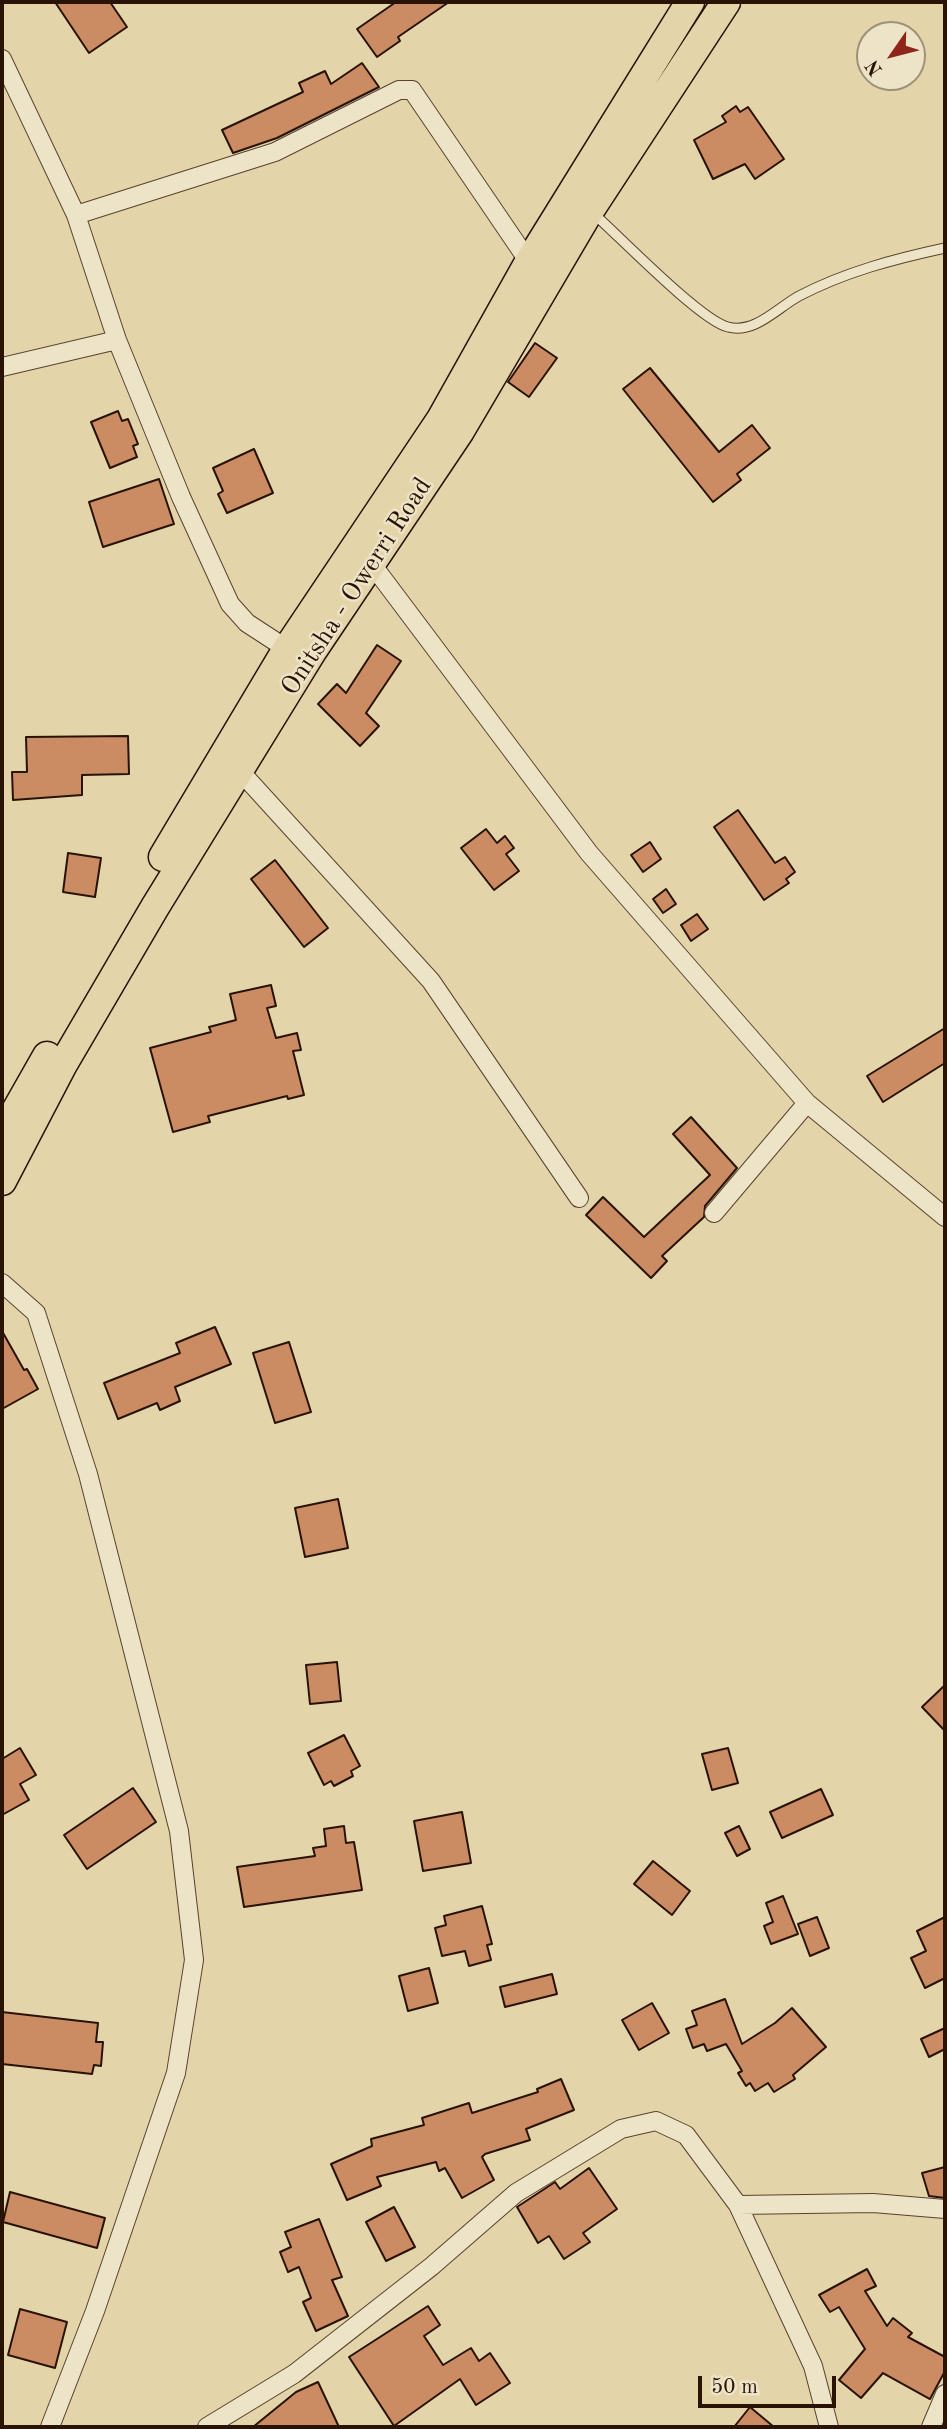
<!DOCTYPE html>
<style>
body{margin:0}
#map{position:relative;width:947px;height:2429px;overflow:hidden;background:#e4d4a9;font-family:"Old Standard TT",serif}
canvas{display:block}
.frame{position:absolute;inset:0;border:4px solid #281304;pointer-events:none}
.north{position:absolute;left:856px;top:21px;width:70px;height:70px;box-sizing:border-box;background:#ede3c7;border:2px solid #9e9079;border-radius:50%;rotate:235deg;font-size:19px;font-weight:700;line-height:28px;text-align:center;color:#281304}
.north::after{content:'';display:block;margin:auto;width:24px;height:32px;background:#8f2418;clip-path:polygon(50% 0,100% 100%,50% 72%,0 100%)}
.scale{position:absolute;left:698px;top:2376px;width:138px;height:32px;box-sizing:border-box;border:4px solid #281304;border-top:0;padding-left:9px;font-size:21px;line-height:24px;white-space:nowrap;color:#281304;-webkit-text-stroke:5px #ede3c7;paint-order:stroke}
</style>
<div id="map">
<canvas width="947" height="2429"></canvas>
<div class="frame"></div>
<div class="north">N</div>
<div class="scale">50 m</div>
</div>
<script>
const c = document.querySelector('canvas').getContext('2d');
c.lineJoin = 'round';
function fill(path, color) { c.fillStyle = color; c.fill(path, 'evenodd'); }
function strokePath(path, color, width, dash) { c.strokeStyle = color; c.lineWidth = width; c.lineCap = dash ? 'butt' : 'round'; c.setLineDash(dash || []); c.stroke(path); }
function drawText(font, color, halo, rows, align = 'center') {
  c.font = font + ' "Old Standard TT",serif'; c.lineWidth = 5; c.setLineDash([]); c.textBaseline = 'middle'; c.strokeStyle = halo; c.fillStyle = color; for (const [text, x, y, turn = 0] of rows) {
    c.save(); c.translate(x, y); c.rotate((+turn || 0) * Math.PI / 180); c.textAlign = isNaN(turn) ? turn : align; if (halo) c.strokeText(text, 0, 0); c.fillText(text, 0, 0); c.restore();
  }
}
const building = new Path2D(`
 M55 2H110L127 27 89 53Z
 M396 2H449L398 37 400 41 377 57 357 29Z
 M362 63 379 87 277 138 233 153 222 130 303 92 299 83 325 71 331 84Z
 M736 106 740 112 748 107 784 159 755 179 745 164 713 179 694 140 726 122 722 116Z
 M535 343 557 358 529 397 508 382Z
 M650 368 719 452 752 425 770 448 737 474 741 480 713 502 623 389Z
 M118 411 122 421 128 419 138 444 133 446 137 457 110 468 91 422Z
 M254 449 273 493 227 513 218 494 223 491 213 468Z
 M159 479 174 524 103 547 89 502Z
 M377 645 401 661 366 713 379 726 360 746 318 704 337 684 346 693Z
 M128 736 129 774 82 775V795L13 800 12 772H27L26 737Z
 M738 810 775 863 785 857 795 872 786 879 789 883 764 900 714 827Z
 M486 829 497 843 505 836 514 848 506 854 519 871 494 890 461 848Z
 M650 842 661 859 643 872 631 855Z
 M68 853 101 858 95 897 63 892Z
 M275 860 328 928 304 947 251 879Z
 M666 889 676 904 663 913 653 899Z
 M697 914 708 929 691 941 681 925Z
 M271 985 276 1006 267 1008 276 1038 297 1033 301 1050 293 1051 304 1095 288 1099 287 1096 208 1116 210 1122 173 1132 150 1048 211 1032 209 1027 236 1020 230 994Z
 M945 1028V1063L883 1102 867 1076Z
 M691 1117 737 1168 705 1206 704 1217 662 1256 667 1261 651 1278 586 1215 603 1197 644 1237 710 1175 673 1134Z
 M215 1327 231 1364 175 1387 180 1401 160 1410 157 1403 118 1419 104 1383 180 1353 176 1343Z
 M2 1331 24 1370 27 1369 38 1389 2 1409Z
 M289 1342 311 1412 275 1423 253 1353Z
 M338 1499 348 1548 305 1557 295 1508Z
 M337 1662 341 1701 310 1704 306 1665Z
 M945 1685V1731L922 1707Z
 M344 1735 360 1766 351 1771 353 1776 334 1786 331 1781 324 1785 308 1753Z
 M20 1748 36 1775 20 1784 29 1800 2 1815V1759Z
 M728 1748 738 1783 712 1790 702 1754Z
 M133 1788 156 1822 87 1869 64 1835Z
 M821 1789 833 1815 782 1838 770 1812Z
 M462 1812 471 1863 423 1871 414 1821Z
 M344 1826 346 1843 354 1842 362 1890 244 1907 237 1867 315 1856 313 1848 326 1846 324 1829Z
 M739 1826 750 1849 737 1856 725 1833Z
 M653 1861 690 1891 672 1915 634 1884Z
 M783 1896 798 1934 771 1944 764 1926 773 1922 766 1903Z
 M482 1906 492 1944 487 1945 491 1960 469 1966 465 1951 442 1956 435 1928 446 1925 444 1916Z
 M817 1917 829 1948 810 1956 798 1924Z
 M945 1917V1978L925 1988 911 1958 926 1951 917 1931Z
 M429 1968 438 2003 408 2011 399 1976Z
 M552 1974 557 1994 505 2007 500 1987Z
 M725 1999 742 2044 775 2023 792 2008 826 2047 793 2075 795 2079 774 2092 768 2083 755 2091 750 2083 746 2086 738 2073 742 2071 726 2044 707 2051 704 2044 693 2048 686 2029 697 2025 692 2011Z
 M652 2003 669 2033 639 2050 622 2020Z
 M2 2012 98 2023 96 2042H103L101 2066 94 2065 92 2074 2 2064Z
 M945 2028V2049L929 2057 921 2039Z
 M561 2079 574 2110 526 2129 530 2140 485 2154 482 2157 494 2180 462 2198 445 2168 439 2171 436 2162 377 2177 381 2186 347 2200 331 2164 372 2146 371 2139 424 2125 422 2118 469 2103 472 2113 538 2092 537 2089Z
 M945 2167V2198L929 2196 922 2173Z
 M589 2168 617 2209 583 2233 590 2242 564 2259 549 2236 538 2243 517 2207 555 2182 560 2189Z
 M10 2192 105 2218 97 2248 3 2222Z
 M394 2207 415 2247 386 2261 366 2222Z
 M319 2219 342 2277 332 2280 348 2316 316 2331 303 2302 311 2298 299 2267 288 2272 280 2252 291 2247 285 2232Z
 M867 2269 876 2286 865 2291 887 2326 893 2318 912 2333 908 2337 945 2357V2371L930 2399 883 2373 861 2398 839 2380 865 2349 839 2307 830 2312 819 2295Z
 M428 2306 440 2325 424 2336 443 2365 471 2348 479 2361 490 2353 510 2383 476 2405 460 2379 394 2426 349 2357Z
 M20 2309 67 2322 55 2368 8 2355Z
 M318 2382 339 2427H253L296 2392Z
 M750 2407 774 2427H734Z`);
fill(building, '#cb8b63');
strokePath(building, '#281304', 2);
const service = new Path2D(`
 M594 214C619 236 701 321 728 327 755 334 777 308 799 296 845 272 894 259 945 248`);
const minor = new Path2D(`
 M2 59 76 215 117 340 181 497 230 604 247 623 287 649
 M76 215 275 152 399 90H412L529 262
 M2 367 117 340
 M371 563 589 853 807 1103 945 1217
 M239 770 431 981 579 1198
 M714 1213 807 1103
 M2 1283 36 1313 88 1474 179 1831 194 1960 176 2073 95 2311 50 2427
 M738 2205 873 2203 945 2209
 M207 2427 294 2374 432 2266 516 2193 621 2129 656 2121 686 2135 738 2205 813 2366 829 2427
 M931 2427 945 2394`);
const trunk = new Path2D(`
 M163 857 287 649 441 419 529 262 690 2
 M2 1135 47 1056
 M2 1181 62 1066 155 907 313 650 460 431 590 210 726 2`);
strokePath(service, '#57432d', 11);
strokePath(minor, '#57432d', 20);
strokePath(trunk, '#281304', 31);
strokePath(service, '#ede3c7', 9);
strokePath(minor, '#ede3c7', 18);
strokePath(trunk, '#e4d4a9', 28);
drawText('26px', '#281304', '#ede3c7', [
 ["Onitsha - Owerri Road",357,587,-57]
]);
</script>
